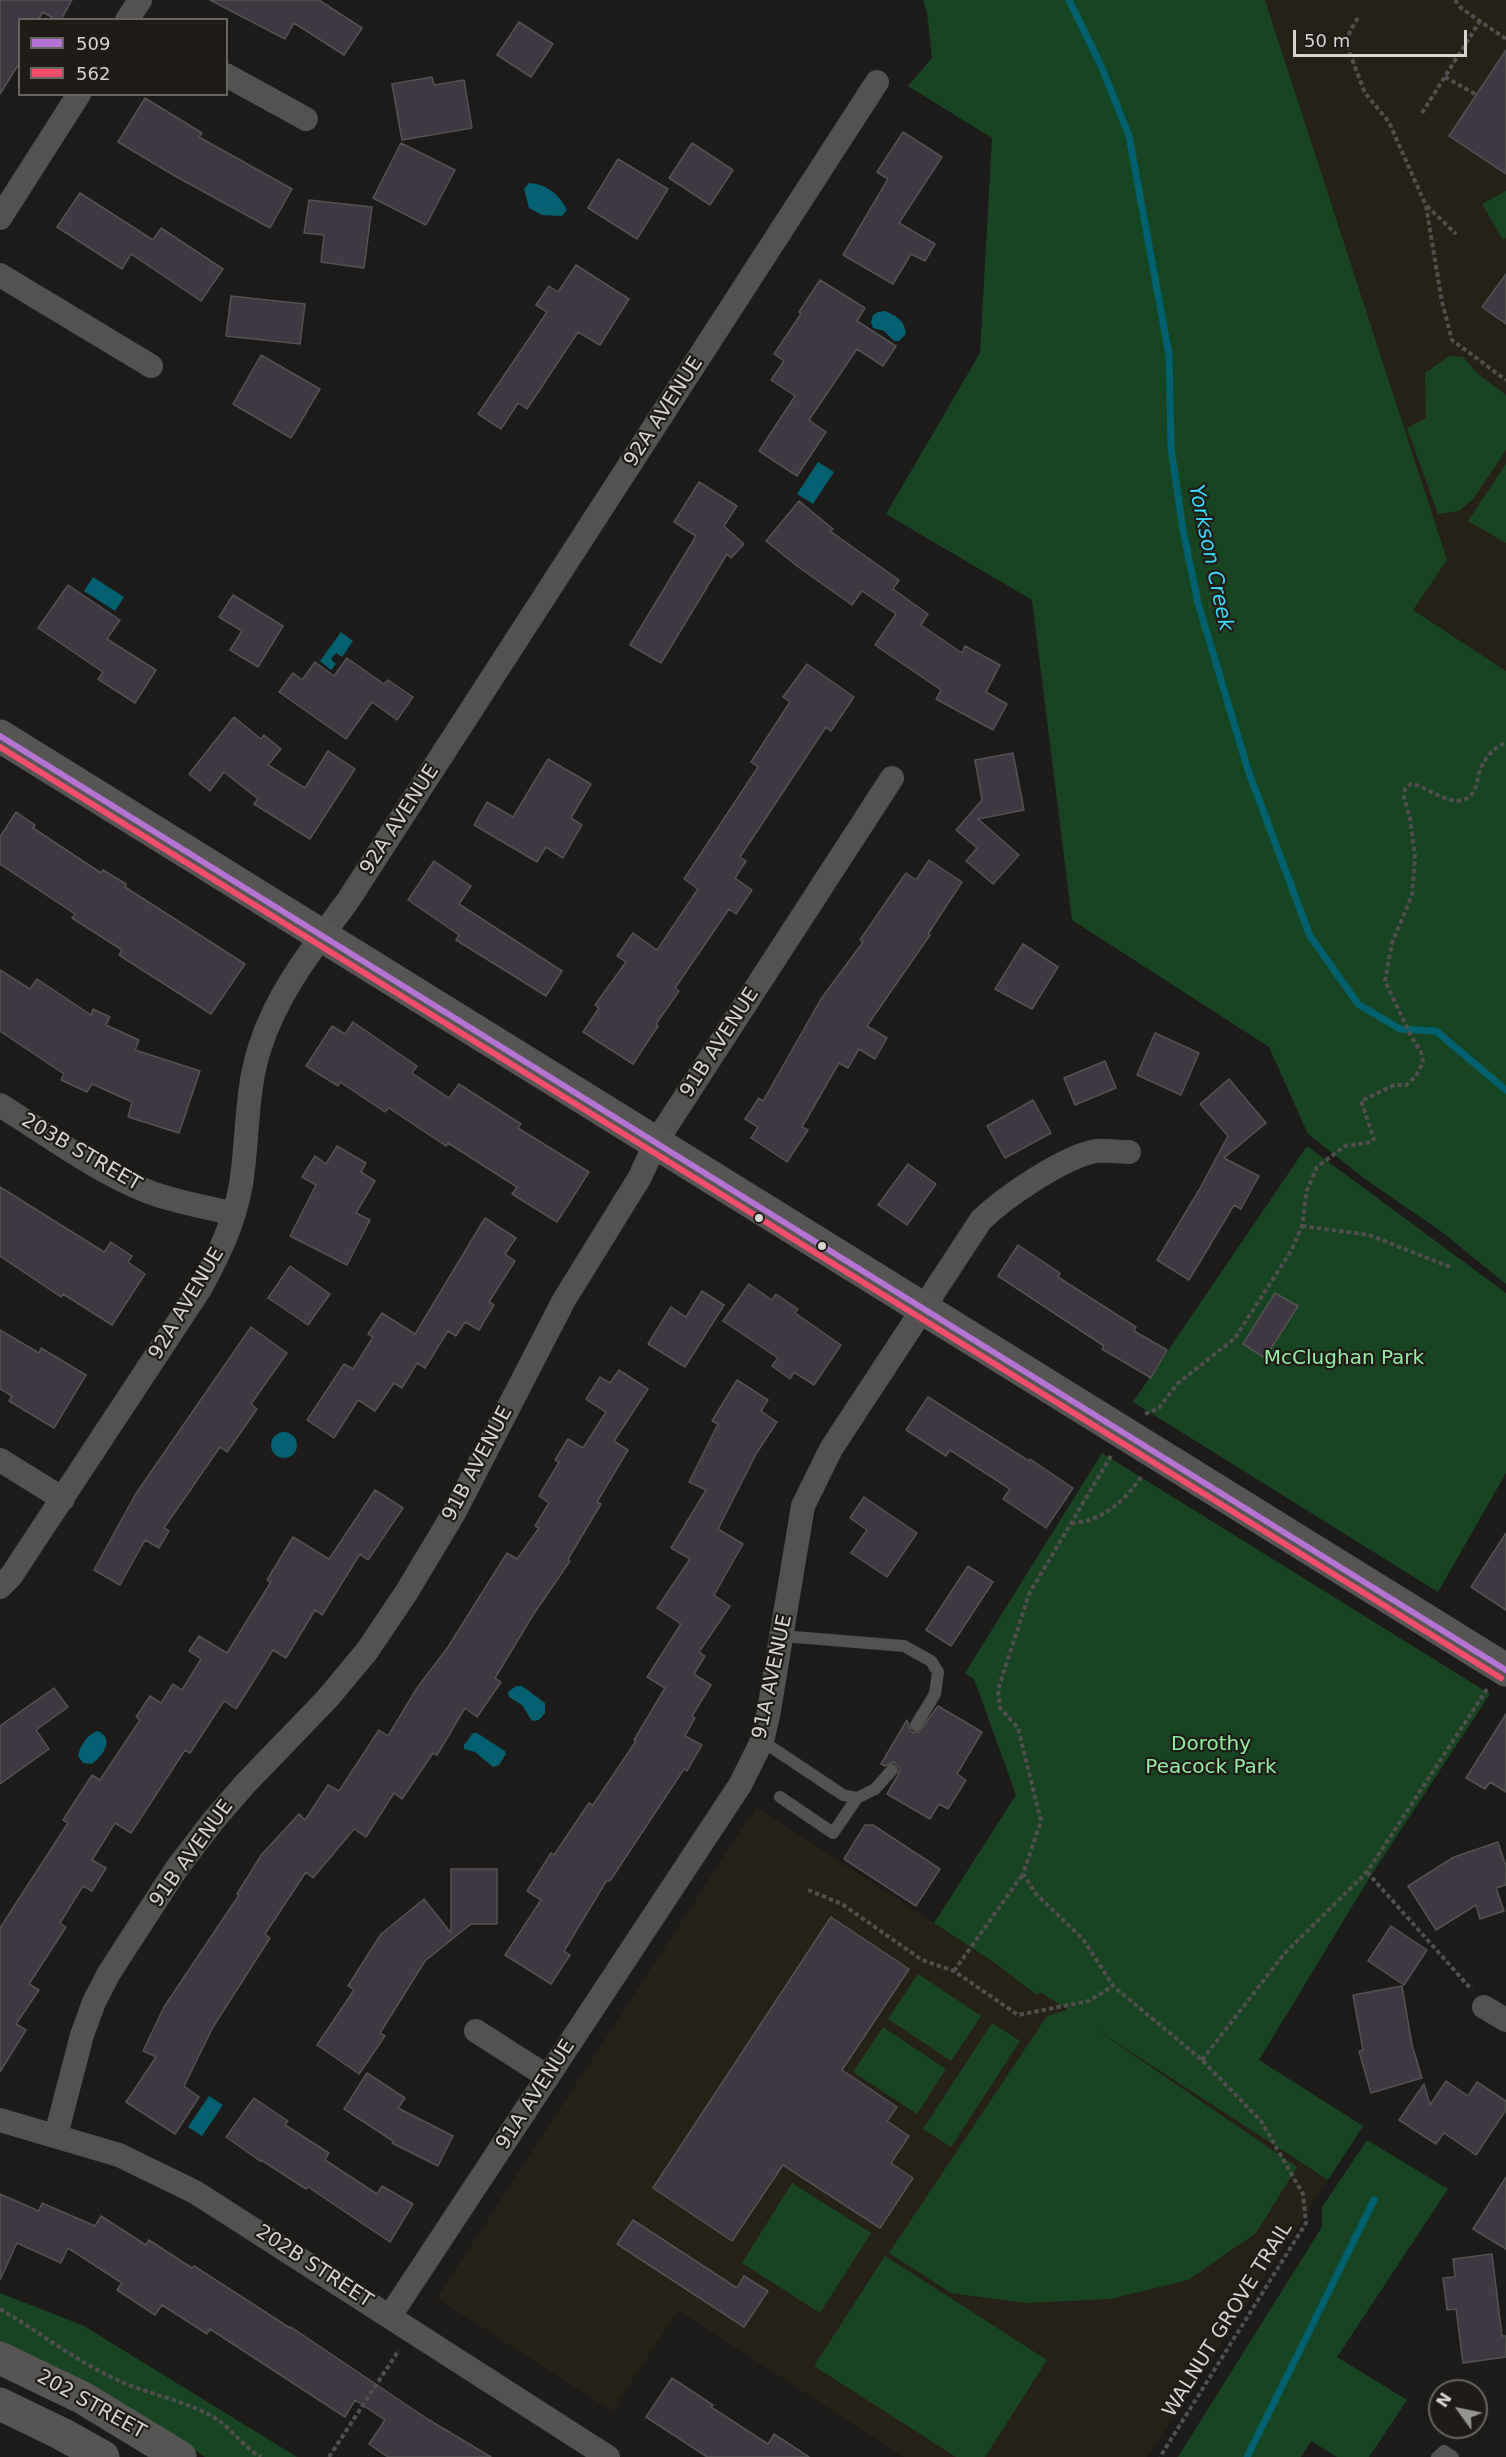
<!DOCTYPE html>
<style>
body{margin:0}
#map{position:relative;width:1506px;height:2457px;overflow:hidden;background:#1d1b19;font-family:"DejaVu Sans",sans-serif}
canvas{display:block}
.legend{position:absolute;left:18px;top:18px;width:210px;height:78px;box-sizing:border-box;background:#1f1c17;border:2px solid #686661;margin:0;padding:8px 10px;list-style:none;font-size:18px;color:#d6d5d1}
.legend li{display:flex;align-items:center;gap:12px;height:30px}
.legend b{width:30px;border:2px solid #686661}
.north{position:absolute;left:1428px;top:2379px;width:60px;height:60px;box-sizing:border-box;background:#1f1c17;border:2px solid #686661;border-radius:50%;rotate:303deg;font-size:16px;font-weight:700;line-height:24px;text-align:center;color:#d6d5d1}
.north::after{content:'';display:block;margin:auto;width:21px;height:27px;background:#959491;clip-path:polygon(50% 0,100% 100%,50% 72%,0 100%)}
.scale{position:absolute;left:1293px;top:30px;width:174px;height:27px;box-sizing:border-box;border:3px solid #d6d5d1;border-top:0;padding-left:8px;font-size:18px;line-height:21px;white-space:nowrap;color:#d6d5d1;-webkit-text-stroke:4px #1f1c17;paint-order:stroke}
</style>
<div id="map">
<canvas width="1506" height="2457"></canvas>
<ul class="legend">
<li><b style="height:8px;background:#b673d3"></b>509</li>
<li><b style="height:8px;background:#f44d6c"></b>562</li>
</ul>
<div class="north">N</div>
<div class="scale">50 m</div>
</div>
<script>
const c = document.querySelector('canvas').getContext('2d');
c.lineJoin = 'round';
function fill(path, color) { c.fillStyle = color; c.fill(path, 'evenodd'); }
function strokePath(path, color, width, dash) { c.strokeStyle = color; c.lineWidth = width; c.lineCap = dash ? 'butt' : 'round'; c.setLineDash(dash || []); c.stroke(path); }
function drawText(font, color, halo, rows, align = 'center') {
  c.font = font + ' "DejaVu Sans",sans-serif'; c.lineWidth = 4.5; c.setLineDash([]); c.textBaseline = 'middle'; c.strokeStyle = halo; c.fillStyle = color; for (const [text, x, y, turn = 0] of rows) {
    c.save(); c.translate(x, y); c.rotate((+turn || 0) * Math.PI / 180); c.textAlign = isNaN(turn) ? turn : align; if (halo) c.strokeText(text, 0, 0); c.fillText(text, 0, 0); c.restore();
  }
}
fill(new Path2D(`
 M1265 0H1506V671L1413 610 1387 376Z
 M756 1807 1328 2180 1147 2457H904L678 2310 612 2411 437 2298Z`), '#262117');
fill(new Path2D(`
 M923 0H1265L1447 560 1413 610 1506 671V1284L1442 1232 1365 1179 1308 1134 1269 1047 1072 920 1032 600 886 514 980 353 992 138 908 86 932 58 927 13Z
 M1506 191V238L1503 240 1482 204Z
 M1449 356 1463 357 1478 374 1506 395V450L1473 499 1459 511 1438 514 1407 428 1426 418 1425 373Z
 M1506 464V543L1468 521Z
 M1307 1146 1506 1293V1473L1438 1592 1133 1402Z
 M1102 1453 1490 1694 1368 1880 1259 2060 1363 2126 1328 2180 1094 2028 1297 2167 1256 2233 1188 2280 1110 2299 1026 2303 951 2293 889 2253 1047 2016 1068 2010 1040 1992 1037 1995 995 1963 934 1923 1016 1795 974 1679 965 1673Z
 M918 1974 981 2016 951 2061 888 2019Z
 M992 2023 1020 2041 951 2147 923 2129Z
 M883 2027 946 2069 917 2114 853 2072Z
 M1367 2140 1448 2189 1337 2357 1407 2400 1369 2457H1337L1311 2441 1301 2457H1178L1322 2227V2207Z
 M792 2183 871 2233 820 2313 742 2263Z
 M885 2256 1047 2360 985 2457H956L814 2366Z
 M0 2293 84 2326 297 2457H205L112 2398 0 2344Z`), '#174522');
fill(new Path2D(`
 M529 183C547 184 559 194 567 210L562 216 542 215 529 208 524 189Z
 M885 311C897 316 905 321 906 334L899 341H894L884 331 873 328 871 322 873 315 878 312Z
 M818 462 834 472 813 504 797 494Z
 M93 577 124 597 115 611 84 591Z
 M341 632 353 641 342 657 336 653 331 659 336 664 331 670 320 661Z
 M271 1445a13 13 0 1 1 26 0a13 13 0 1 1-26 0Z
 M516 1686H522L545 1703V1713L539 1720 532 1721 522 1705 509 1697 508 1692Z
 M98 1731C115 1739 103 1756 92 1764L83 1763 78 1756C80 1746 88 1733 98 1731Z
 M473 1733H477L505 1751 506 1754 499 1765 493 1767 475 1752 464 1749V1745Z
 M209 2096 223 2105 202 2136 188 2127Z`), '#036070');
strokePath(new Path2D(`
 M1069 0 1102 68 1129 136 1169 355 1171 448 1183 530 1198 603 1248 770 1310 936 1358 1004 1400 1029 1436 1031 1506 1090
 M1247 2457 1374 2200`), '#036070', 7);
const building = new Path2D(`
 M0 0H72L61 20H56L43 12 38 20H20V62L0 94Z
 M210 0H319L362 28 344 55 294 23 285 39Z
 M519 22 553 44 531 77 497 55Z
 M1506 50V174L1449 136Z
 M432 77 434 85 464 80 472 128 402 140 392 84Z
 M145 98 202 133 199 137 292 189 270 228 175 176 118 142Z
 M903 132 942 157 899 223 935 244 925 261 911 254 893 284 843 255 888 179 877 172Z
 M401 143 455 170 426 225 373 198Z
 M692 143 733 170 710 205 669 178Z
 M618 159 668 189 637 239 588 208Z
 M80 193 153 240 161 228 223 269 201 301 131 254 122 269 57 227Z
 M309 200 372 207 364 268 321 262 324 235 304 233Z
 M576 265 629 299 600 345 578 332 527 409 518 403 501 429 478 414 547 312 536 305 549 286 558 292Z
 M1506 274V324L1482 307Z
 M820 280 865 308 857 321 896 346 883 366 857 349 809 420 826 432 797 476 759 451 795 396 771 380 784 361 774 354 801 314 799 312Z
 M231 296 305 304 300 344 226 336Z
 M261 355 320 389 291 438 233 404Z
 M699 482 737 506 724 526 744 544 731 558 727 554 661 663 630 645 696 536 674 522Z
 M799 501 833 529 830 531 899 580 893 589 928 614 921 625 962 653 965 646 1000 665 986 692 1007 704 993 730 936 699 941 690 875 645 896 614 862 591 852 605 797 566 766 541Z
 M68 585 120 620 107 639 156 670 135 703 98 679 103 672 38 628Z
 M233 595 283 626 258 667 230 650 242 631 219 617Z
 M347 658 384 684 388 680 413 697 397 720 372 702 346 739 279 692 293 673 302 680 315 662 334 676Z
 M807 664 854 697 831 731 826 727 740 857 746 861 735 878 752 890 736 914 729 909 675 988 679 991 656 1024 658 1026 633 1064 583 1032 599 1008 595 1005 626 962 617 956 633 933 657 950 698 889 684 879 758 767 751 762 790 702 783 697Z
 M234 717 261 739 264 735 281 749 268 765 305 788 328 751 355 769 310 839 254 804 258 799 224 772 210 791 189 774Z
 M1013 753 1024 810 978 819 1019 855 993 884 966 861 977 848 956 830 982 800 975 760Z
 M548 759 591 784 571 818 582 825 563 858 546 847 537 862 474 825 487 802 513 817Z
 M16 812 35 825 33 828 101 873 103 870 126 884 125 887 245 964 211 1014 119 955 122 950 72 918 75 914 0 864V837Z
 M929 860 962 882 928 934 930 935 867 1026 887 1038 875 1059 859 1049 848 1068 839 1063 802 1127 808 1130 787 1162 751 1138 758 1127 745 1119 759 1098 763 1101 821 999 863 942 860 940 906 873 916 880Z
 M434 861 471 886 459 904 562 971 546 996 456 940 459 935 408 900Z
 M1023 944 1058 967 1032 1009 995 989Z
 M0 970 30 989 37 979 91 1015 93 1009 110 1017 106 1025 139 1040 135 1050 200 1071 179 1133 128 1117 132 1102 92 1084 87 1092 61 1080 64 1074 0 1031Z
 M353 1022 417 1066 412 1073 449 1098 459 1084 521 1124 518 1128 589 1172 557 1222 512 1194 517 1187 448 1143 446 1146 389 1108 385 1112 340 1082 338 1086 306 1066 332 1026 345 1034Z
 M1155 1033 1199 1053 1181 1095 1137 1075Z
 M1105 1061 1116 1088 1075 1105 1064 1078Z
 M1229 1079 1266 1123 1224 1158 1259 1176 1241 1209 1234 1205 1189 1280 1157 1260 1199 1190 1228 1136 1200 1104Z
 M1033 1100 1051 1133 1005 1158 987 1126Z
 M337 1146 366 1163 361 1172 375 1181 356 1213 370 1220 347 1265 290 1236 316 1185 302 1177 315 1156 326 1164Z
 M908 1164 936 1184 907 1225 878 1205Z
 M0 1187 104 1252 111 1242 132 1256 128 1262 145 1274 112 1325 63 1294 61 1297 0 1256Z
 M485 1218 516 1238 505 1254 515 1261 489 1302 494 1305 479 1330 465 1322 456 1336 448 1331 425 1368 417 1363 402 1388 394 1383 375 1411 358 1400 334 1438 307 1420 344 1364 353 1369 373 1337 368 1334 382 1313 415 1334Z
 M1018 1245 1060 1273 1058 1277 1136 1327 1134 1331 1167 1350 1151 1378 1102 1349 1104 1346 998 1276Z
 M290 1266 330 1294 308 1325 268 1298Z
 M749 1284 772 1300 776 1294 798 1309 795 1313 841 1345 814 1385 794 1372 790 1379 772 1366 778 1358 723 1321Z
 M702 1291 724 1305 685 1367 648 1344 671 1307 686 1317Z
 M1275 1293 1298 1306 1265 1358 1243 1344Z
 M251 1327 287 1353 251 1404 257 1409 227 1452 220 1447 164 1528 169 1531 159 1548 145 1540 120 1585 94 1570 135 1495Z
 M0 1330 39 1353 41 1348 86 1375 54 1428 9 1401 12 1396 0 1389Z
 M619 1370 648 1389 614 1441 628 1450 597 1502 601 1504 568 1559 570 1561 533 1615 495 1678 501 1682 477 1717 465 1708 437 1755 433 1753 402 1799 394 1793 366 1837 354 1829 313 1878 306 1872 265 1934 270 1938 213 2027 184 2086 199 2097 175 2134 126 2102 156 2057 143 2051 164 2007 239 1895 237 1894 262 1854 299 1814 305 1820 328 1785 339 1791 379 1730 388 1736 417 1688 448 1647 507 1553 517 1559 539 1528 535 1526 549 1503 539 1496 559 1462 555 1460 568 1439 583 1448 606 1412 586 1399 600 1377 610 1383Z
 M737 1380 768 1400 761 1411 777 1422 756 1454 718 1529 743 1544 714 1595 730 1606 699 1652 705 1656 694 1674 711 1685 692 1716 695 1718 685 1736 702 1745 687 1771 684 1769 610 1881 607 1880 564 1951 570 1955 551 1984 505 1955 541 1900 527 1891 551 1853 554 1855 589 1803 593 1805 636 1741 634 1740 665 1688 647 1677 681 1624 657 1608 690 1559 671 1548 706 1490 689 1482 718 1424 712 1421Z
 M928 1397 1029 1461 1030 1459 1073 1488 1046 1528 1003 1499 1010 1489 950 1450 946 1456 906 1430Z
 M375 1490 403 1508 368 1560 360 1554 322 1615 315 1610 286 1658 273 1650 236 1709 224 1701 190 1753 185 1750 131 1833 115 1823 92 1860 106 1868 92 1891 83 1886 60 1923 66 1927 29 1984 39 1990 16 2024 26 2030 0 2072V1928L68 1823 63 1820 92 1775 100 1780 140 1720 136 1717 150 1696 161 1703 173 1684 182 1690 201 1659 189 1651 199 1636 227 1653 271 1582 267 1580 293 1537 329 1559Z
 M864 1497 917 1533 887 1577 851 1553 867 1530 850 1518Z
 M1506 1533V1610L1471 1587Z
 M968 1566 993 1582 951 1646 926 1630Z
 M54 1688 68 1707 36 1730 49 1749 0 1784V1726Z
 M938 1706 982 1732 957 1774 966 1780 948 1809 939 1804 930 1819 887 1794 898 1775 900 1768 894 1762 885 1766 881 1764 907 1720 911 1732H919Z
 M1506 1714V1792L1490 1782 1485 1789 1466 1778Z
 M865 1825H873L940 1869 916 1906 844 1859Z
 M1498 1842 1506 1867V1885L1496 1888 1504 1911 1480 1919 1476 1905 1436 1930 1408 1886 1454 1857Z
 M451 1869H497V1924H471L425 1961 380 2033 385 2036 359 2074 317 2045 354 1990 348 1986 381 1934 424 1899 451 1933Z
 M831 1917 909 1969 842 2070 897 2107 887 2121 909 2136 891 2163 913 2178 880 2228 783 2165 732 2241 653 2188Z
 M1391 1926 1427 1950 1404 1985 1368 1961Z
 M1402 1986 1412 2045 1422 2078 1371 2093 1359 2051 1363 2050 1353 1995Z
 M367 2073 405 2098 398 2108 453 2136 438 2166 392 2143 393 2141 344 2109Z
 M1446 2081 1468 2096 1477 2082 1506 2101V2110L1476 2155 1444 2133 1436 2144 1399 2120 1424 2084 1430 2105Z
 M254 2098 288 2121 285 2125 329 2153 325 2160 377 2194 382 2186 413 2204 390 2242 308 2187 306 2189 261 2160 260 2161 226 2137Z
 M1506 2177V2249L1473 2229Z
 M0 2194 39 2211 42 2203 95 2226 101 2216 146 2245 149 2240 192 2268 194 2266 290 2328 291 2327 429 2420 491 2457H388L369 2444 385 2420 355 2400 345 2417 210 2329 207 2334 162 2305 155 2315 117 2290 122 2283 68 2248 61 2263 17 2243 0 2280Z
 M633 2220 737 2288 744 2276 768 2291 744 2327 617 2244Z
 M1492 2254 1502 2336H1506V2357L1463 2363 1456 2309 1447 2310 1443 2278 1455 2277 1453 2259Z
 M672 2378 713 2405 711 2407 768 2444 774 2434 809 2457H707L646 2417Z`);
fill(building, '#403843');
strokePath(building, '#545353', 1.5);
strokePath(new Path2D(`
 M1455 0 1461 8 1506 39
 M1358 18 1351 29 1347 40 1350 54 1365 93 1389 122 1426 206 1442 302 1452 340 1506 380
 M1445 77 1475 94
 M1422 113 1480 21
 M1427 206 1456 234
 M1302 1226 1369 1235 1453 1268
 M1145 1414 1159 1408 1177 1384 1235 1338 1291 1251 1302 1226 1307 1190 1317 1167 1345 1146 1372 1142 1374 1139 1361 1101 1394 1085H1406L1416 1076 1423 1062 1421 1052 1412 1038 1385 981 1392 943 1412 895 1415 857 1410 818 1404 797 1405 789 1411 784C1429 786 1454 812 1471 795 1477 789 1477 780 1479 773 1484 759 1492 748 1506 743
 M1111 1456 1029 1594 998 1690 1000 1708 1018 1728 1041 1821 1023 1874 1036 1894 1083 1939 1113 1986 1202 2060 1261 2121 1303 2194 1306 2223 1160 2457
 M1071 1523C1101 1522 1125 1501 1141 1477
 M1367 1872 1472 1990
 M808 1890 842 1904 922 1960 954 1971 1018 2015 1089 2001 1113 1986
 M954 1971 1023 1874
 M1202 2060 1284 1954 1367 1872 1487 1689
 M0 2309C41 2333 78 2363 122 2382 150 2394 180 2400 208 2414 229 2424 241 2446 261 2457
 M329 2457 399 2350`), '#51504f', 4, [4.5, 3]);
strokePath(new Path2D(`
 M782 1636 904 1646 931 1661 938 1672 935 1694 916 1725
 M762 1741 843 1795 857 1798 875 1789 892 1770
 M780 1797 833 1833 857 1798
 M1437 2457 1444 2451 1453 2457`), '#525250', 12);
strokePath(new Path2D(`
 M127 20 140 0
 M226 75 306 119
 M0 218 79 94
 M0 275 151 366
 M0 1105C48 1135 96 1171 149 1192 176 1202 206 1207 234 1214
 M0 1460 63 1499
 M0 1587 11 1576 200 1289C221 1251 239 1213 243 1169 248 1128 247 1086 260 1047 278 991 313 948 347 902L877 82
 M1484 2007 1506 2020
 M476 2031 548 2077
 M0 2120 119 2155 195 2192 608 2457
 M56 2135 82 2035 94 2002 109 1973 177 1868 213 1821 245 1784 327 1699 367 1651 406 1593 454 1513 564 1300 640 1177 656 1142 892 778
 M390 2316 740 1785 762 1741 768 1716 803 1506 831 1449 981 1220C1005 1197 1063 1157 1096 1151 1106 1150 1119 1152 1129 1152`), '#525250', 24);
strokePath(new Path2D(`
 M0 736 1506 1670
 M0 2358 83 2398 180 2457
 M0 2404 62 2434 103 2457`), '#565554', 33);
strokePath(new Path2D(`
 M0 736 1506 1670`), '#b673d3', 6);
strokePath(new Path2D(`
 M0 747 1501 1678`), '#f44d6c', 6);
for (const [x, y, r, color] of [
 [759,1218,5,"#d6d5d1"],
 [822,1246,5,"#d6d5d1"]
]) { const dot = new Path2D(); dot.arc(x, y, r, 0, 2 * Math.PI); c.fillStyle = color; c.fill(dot); strokePath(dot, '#1f1c17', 2); }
drawText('20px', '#d6d5d1', '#1f1c17', [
 ["92A AVENUE",664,412,-57],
 ["92A AVENUE",400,820,-57],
 ["91B AVENUE",720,1043,-57],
 ["203B STREET",81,1153,30],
 ["92A AVENUE",187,1304,-59],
 ["91B AVENUE",478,1464,-62],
 ["91A AVENUE",773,1677,-78],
 ["91B AVENUE",192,1854,-54],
 ["91A AVENUE",536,2095,-57],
 ["202B STREET",314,2267,33],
 ["WALNUT GROVE TRAIL",1228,2320,-58],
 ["202 STREET",91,2405,29]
]);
drawText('20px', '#93eda1', '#1f1c17', [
 ["McClughan Park",1344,1359],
 ["Dorothy",1211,1745],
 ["Peacock Park",1211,1768]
]);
drawText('italic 21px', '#38dafc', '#1f1c17', [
 ["Yorkson Creek",1210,558,78]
]);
</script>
